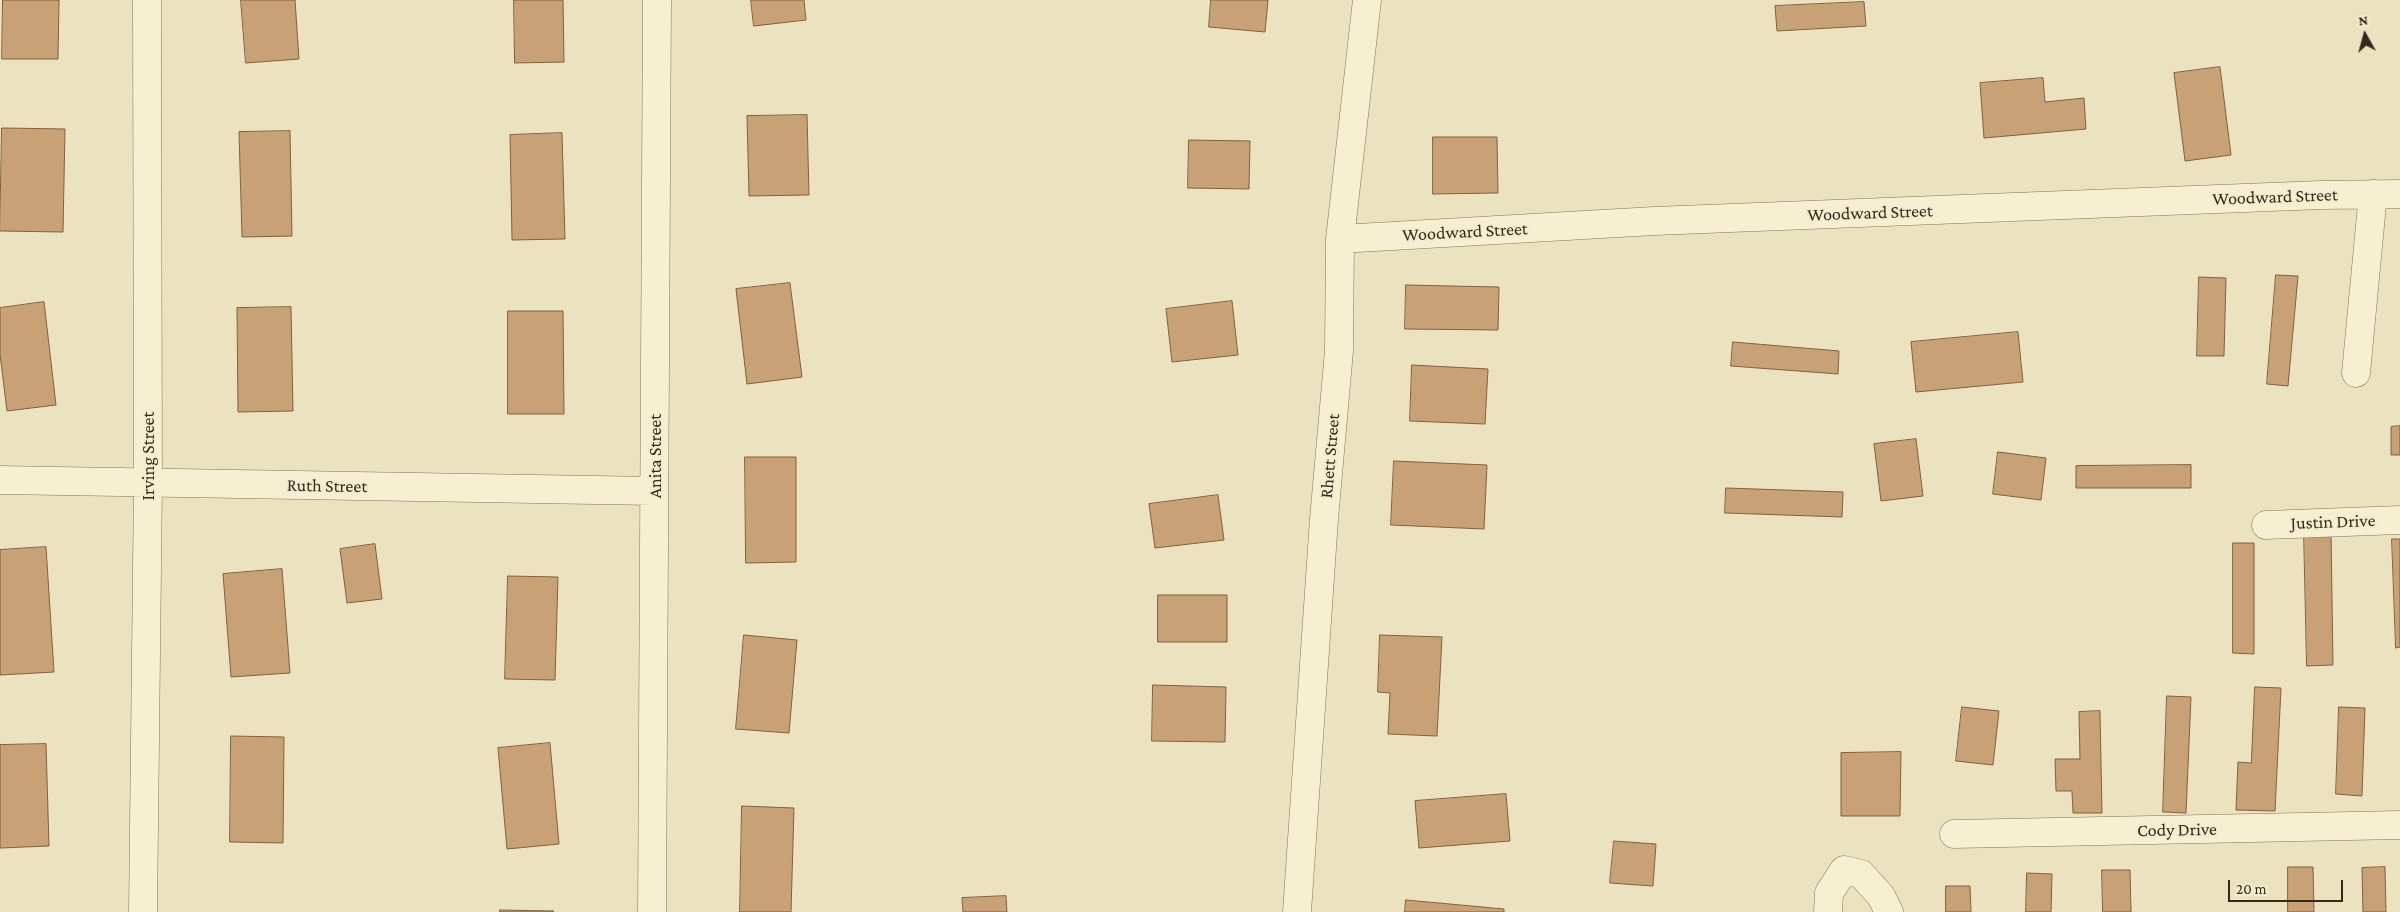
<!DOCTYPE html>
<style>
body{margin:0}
#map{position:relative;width:2400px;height:912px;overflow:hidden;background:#ebe3c0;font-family:"Crimson Pro",serif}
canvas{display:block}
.north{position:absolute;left:2340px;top:10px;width:50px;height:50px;-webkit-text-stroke:4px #f3eccf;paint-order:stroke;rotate:353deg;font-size:14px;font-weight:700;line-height:20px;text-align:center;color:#332a1c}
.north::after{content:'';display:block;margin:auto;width:18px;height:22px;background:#332a1c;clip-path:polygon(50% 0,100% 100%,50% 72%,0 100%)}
.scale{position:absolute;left:2228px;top:880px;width:115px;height:22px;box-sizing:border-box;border:2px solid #332a1c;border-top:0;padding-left:6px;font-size:15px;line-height:18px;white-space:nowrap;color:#332a1c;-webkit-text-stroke:4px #f3eccf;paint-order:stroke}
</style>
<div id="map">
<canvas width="2400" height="912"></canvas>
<div class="north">N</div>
<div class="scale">20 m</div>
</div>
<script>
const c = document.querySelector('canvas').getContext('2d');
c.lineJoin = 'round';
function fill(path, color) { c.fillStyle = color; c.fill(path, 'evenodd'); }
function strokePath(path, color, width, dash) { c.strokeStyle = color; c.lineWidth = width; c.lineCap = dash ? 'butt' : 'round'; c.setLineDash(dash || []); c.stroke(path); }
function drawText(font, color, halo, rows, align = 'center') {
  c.font = font + ' "Crimson Pro",serif'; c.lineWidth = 4.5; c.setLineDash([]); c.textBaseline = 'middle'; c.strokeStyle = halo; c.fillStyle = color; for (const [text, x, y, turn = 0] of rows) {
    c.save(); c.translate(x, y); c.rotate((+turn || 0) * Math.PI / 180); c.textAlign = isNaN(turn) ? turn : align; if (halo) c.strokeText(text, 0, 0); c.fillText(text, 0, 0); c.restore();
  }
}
const building = new Path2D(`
 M3 0H59L58 59H2Z
 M241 0H295L299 59 246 63Z
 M514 0H563L564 62 515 63Z
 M751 0H804L806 20 754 26Z
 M1211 0H1268L1265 32 1209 27Z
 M1864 2 1866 26 1777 31 1775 6Z
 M2220 67 2231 155 2185 161 2174 73Z
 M2043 78 2045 102 2084 98 2086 129 1984 138 1980 83Z
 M807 115 809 195 749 196 747 116Z
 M2 128 65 129 63 232 0 231Z
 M290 131 292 236 242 237 239 132Z
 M562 133 565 239 512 240 510 135Z
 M1433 137H1497L1498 193 1433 194Z
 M1189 140 1250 141 1249 189 1188 188Z
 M2276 275 2298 276 2288 386 2267 384Z
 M2199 277 2226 278 2224 356H2197Z
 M790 283 802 377 747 384 736 289Z
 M1406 285 1499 287 1498 330 1405 329Z
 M1232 301 1238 355 1172 362 1166 309Z
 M44 302 56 405 7 411 0 354V308Z
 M291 307 293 411 238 412 237 308Z
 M508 311H563L564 414H508Z
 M2018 332 2023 382 1916 392 1911 342Z
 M1733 342 1839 351 1838 374 1731 366Z
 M1412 365 1488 369 1485 424 1410 421Z
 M2400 426V455H2391V427Z
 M1916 439 1923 496 1881 501 1874 444Z
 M1998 452 2046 458 2041 500 1993 494Z
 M745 457H796V562L746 563Z
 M1394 461 1487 465 1484 529 1391 525Z
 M2191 465V488H2076V466Z
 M1726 488 1843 492 1842 517 1725 513Z
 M1218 495 1224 540 1155 548 1149 504Z
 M2304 533H2331L2333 665 2307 666Z
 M2392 539H2400V647L2396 648Z
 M2233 543H2254V654L2233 653Z
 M375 544 382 599 347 603 340 549Z
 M46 547 54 672 0 675V550Z
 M282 569 290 673 231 677 223 574Z
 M508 576 558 577 555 680 505 679Z
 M1158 595H1227V642H1158Z
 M744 635 797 640 789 733 736 729Z
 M1380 635 1442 637 1437 736 1388 734 1390 693 1378 692Z
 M1153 685 1226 687 1225 742 1152 741Z
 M2255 687 2281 688 2275 811 2236 810 2238 762 2251 763Z
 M2167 696 2191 697 2186 813 2163 812Z
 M1962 707 1999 711 1993 765 1956 761Z
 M2339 707 2365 708 2362 796 2336 794Z
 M2100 711 2102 813H2073L2072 791H2056L2055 759H2080L2079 712Z
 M231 736 284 737 283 843 230 842Z
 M550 743 559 844 507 849 498 748Z
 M46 744 49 846 0 848V745Z
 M1901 752 1900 816H1841V753Z
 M1506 794 1510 841 1419 848 1415 801Z
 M742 806 794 808 791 912H740Z
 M1614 841 1656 844 1653 886 1610 883Z
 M2288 867H2313L2314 912H2288Z
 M2385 867 2386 912H2363L2362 868Z
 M2102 870H2130L2131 912H2103Z
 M2027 873 2052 874 2051 912H2026Z
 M1946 886H1970L1971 912H1946Z
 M1006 896 1007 912H963L962 898Z
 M1406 900 1504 909V912H1405Z
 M500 910 554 911 553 912H500Z`);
fill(building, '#c8a177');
strokePath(building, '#816040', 1);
const minor = new Path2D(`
 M1340 239 1654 221 2321 195 2400 194
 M2356 373 2373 194
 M0 480 654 491
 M2266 525 2400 520
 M1954 834 2400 825
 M143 912 148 483 147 0
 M652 912 657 0
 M1297 912 1324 519 1339 351 1340 239 1367 0
 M1828 912 1829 893 1844 870 1861 874 1881 896 1889 912`);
strokePath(minor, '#837359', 29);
strokePath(minor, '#f7efd2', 28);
drawText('18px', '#332a1c', '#f3eccf', [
 ["Woodward Street",2275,197,-2],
 ["Woodward Street",1870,213,-2],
 ["Woodward Street",1465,232,-3],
 ["Irving Street",148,456,-90],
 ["Anita Street",655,456,-90],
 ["Rhett Street",1330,456,-85],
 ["Ruth Street",327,486,1],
 ["Justin Drive",2333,522,-2],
 ["Cody Drive",2177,830,-1]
]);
</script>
